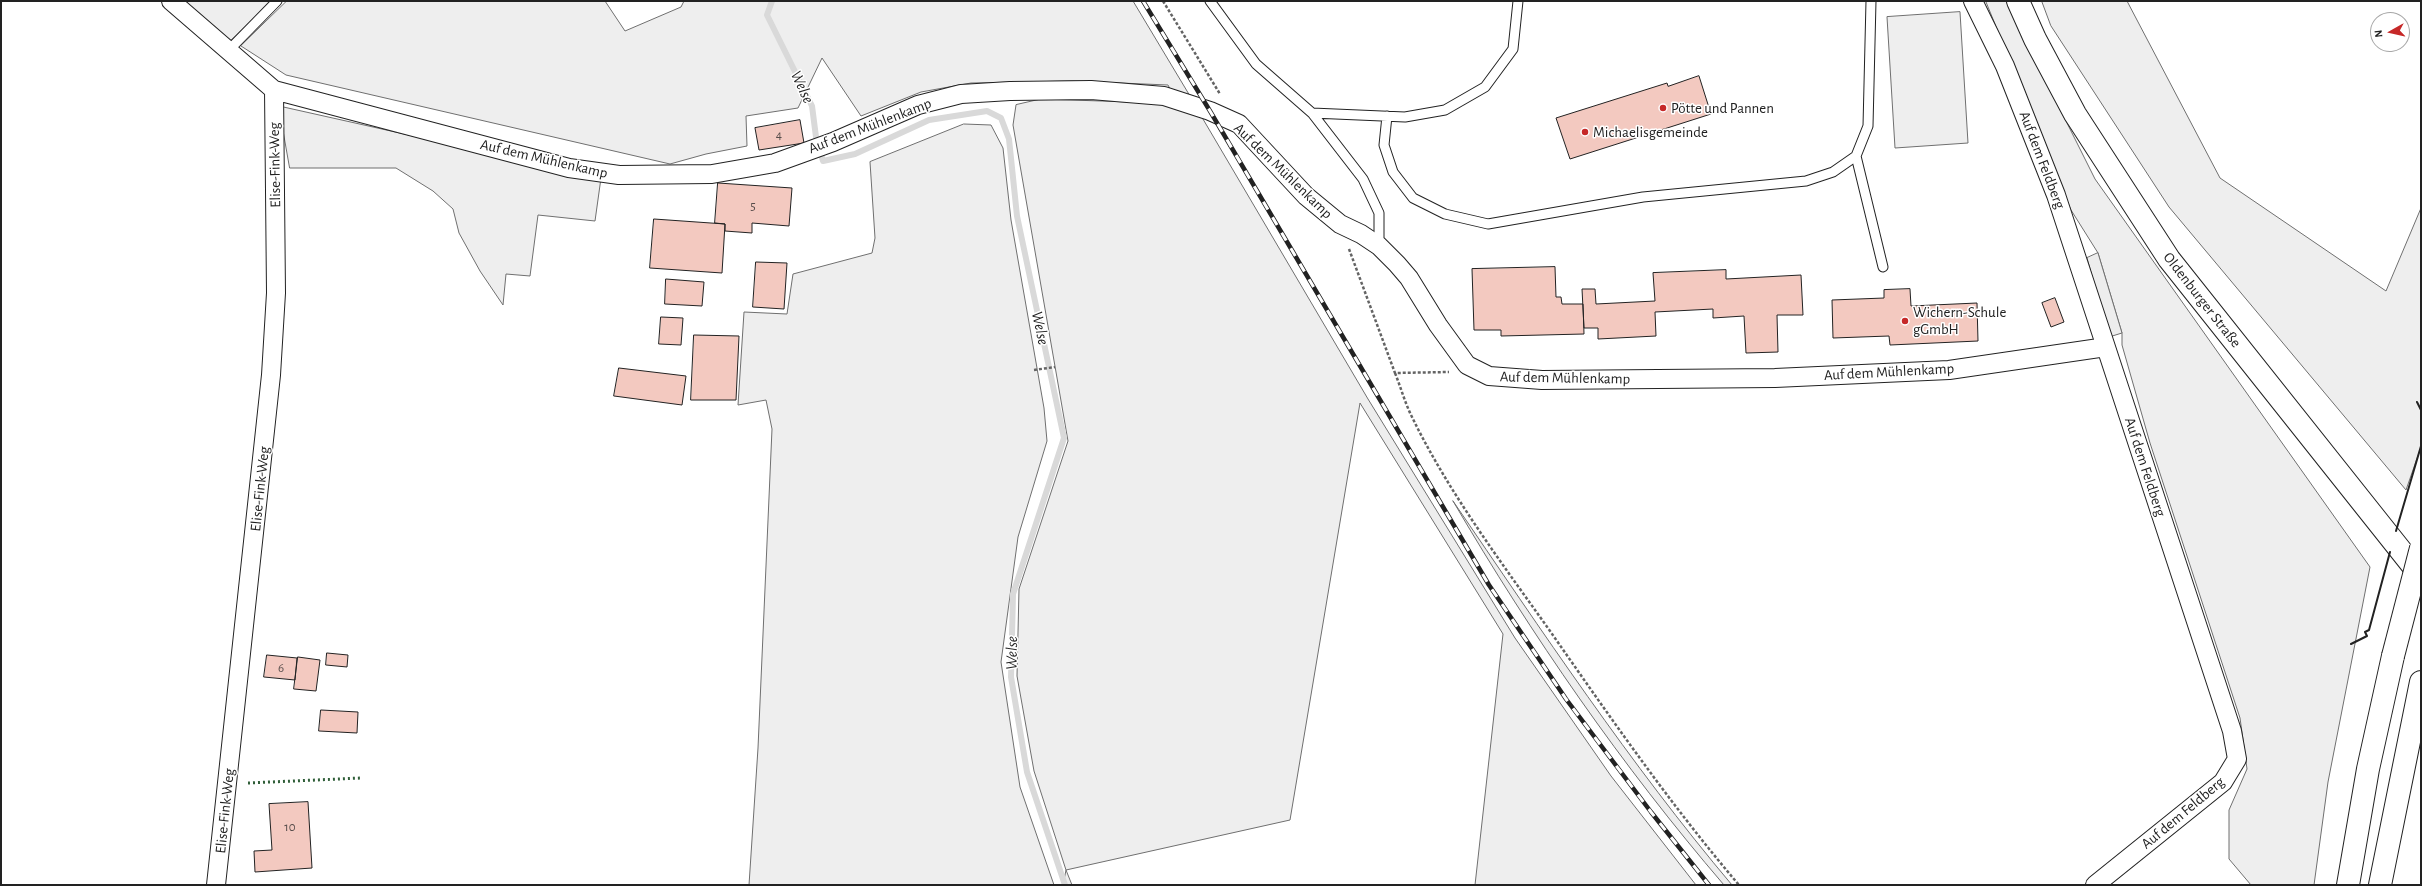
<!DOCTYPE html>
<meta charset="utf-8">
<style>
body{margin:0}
#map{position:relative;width:2422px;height:886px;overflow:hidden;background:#fff;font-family:"Alegreya Sans",sans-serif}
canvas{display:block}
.frame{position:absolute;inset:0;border:2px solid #222;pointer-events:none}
.north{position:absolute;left:2370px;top:12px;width:40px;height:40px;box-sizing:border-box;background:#fff;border:1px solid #a7a7a7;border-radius:50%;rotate:262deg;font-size:11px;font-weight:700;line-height:16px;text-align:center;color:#222}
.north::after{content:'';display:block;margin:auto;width:14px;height:18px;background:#c62828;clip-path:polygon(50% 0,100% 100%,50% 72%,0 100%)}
</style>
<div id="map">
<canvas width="2422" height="886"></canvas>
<div class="frame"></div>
<div class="north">N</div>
</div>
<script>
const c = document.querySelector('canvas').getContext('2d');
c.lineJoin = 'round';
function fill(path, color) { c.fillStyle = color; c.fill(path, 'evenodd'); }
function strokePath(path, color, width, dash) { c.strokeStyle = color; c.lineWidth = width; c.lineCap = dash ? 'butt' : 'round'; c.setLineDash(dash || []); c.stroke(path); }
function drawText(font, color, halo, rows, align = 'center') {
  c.font = font + ' "Alegreya Sans",sans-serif'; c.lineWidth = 3; c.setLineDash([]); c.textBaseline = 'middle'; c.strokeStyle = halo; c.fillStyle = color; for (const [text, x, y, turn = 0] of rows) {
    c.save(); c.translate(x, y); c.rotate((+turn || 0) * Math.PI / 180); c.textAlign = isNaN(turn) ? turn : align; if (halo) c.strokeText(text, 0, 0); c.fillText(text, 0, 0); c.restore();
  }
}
const green = new Path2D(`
 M181 1H272L229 42Z
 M287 1H605L625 31 681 7 684 1H1133L1190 96 1171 91 1168 85 1072 81 971 83 921 92 861 116 822 58 798 108 746 116 747 146 706 154 670 164 286 75 241 46Z
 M1986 1H2006L2095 179 2370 567 2328 782 2314 885H2251L2229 859V810L2247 769 2240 718 2150 443 2122 345V333L2098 253 2071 210Z
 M2042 1H2127L2220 178 2386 291 2421 208V447L2406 490 2169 207 2051 26Z
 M1960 12 1968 143 1895 148 1887 17Z
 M1041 99 1161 103 1200 114 1368 399 1515 638 1611 776 1696 885H1475L1503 634 1360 403 1290 820 1066 870 1072 885H1063L1066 870 1034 771 1017 676 1019 589 1068 441 1013 125 1016 105Z
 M279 106 601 178 595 221 538 215 530 276 506 274 503 305 480 271 459 233 453 209 433 191 396 168H290Z
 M964 124 991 125 1003 148 1011 220 1044 408 1047 441 1018 537 1001 662 1020 787 1054 885H749L758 748 772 429 766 400 738 405 744 312 787 314 793 274 872 253 875 238 870 162Z
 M1453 501C1542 631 1630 764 1732 885H1724C1622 766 1532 636 1453 501Z`);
fill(green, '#eee');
strokePath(green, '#6f6f6f', 1);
const parking = new Path2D(`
 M2098 253 2122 333 2109 337 2087 258Z`);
fill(parking, '#ededed');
strokePath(parking, '#6f6f6f', 1);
strokePath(new Path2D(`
 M772 1 767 15 812 106 816 137 823 161 855 154 929 120 987 111 1001 118 1009 139 1017 216 1064 438 1013 594 1011 677 1027 772 1065 885`), '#d9d9d9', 6);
const building = new Path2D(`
 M1699 76 1711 114 1570 159 1556 118 1667 83 1668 86Z
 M800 120 804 143 759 150 755 128Z
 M718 183 792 188 789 226 752 223V233L725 231V224L715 223Z
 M654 219 725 224 722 273 650 268Z
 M756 262 787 263 784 309 753 307Z
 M1555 267 1556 297H1561L1562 304H1583L1584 334 1501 336V330H1474L1472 269Z
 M1726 270V279L1801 275 1803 315H1777L1778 352 1746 353 1744 316 1713 318V309L1655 312 1656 336 1598 339V328H1584L1582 289H1595L1596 304 1655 301 1653 273Z
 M666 279 704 282 702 306 665 304Z
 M1910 289 1911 306 1977 303 1978 341 1890 345 1889 336 1833 338 1832 300 1884 298V290Z
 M2055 298 2064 322 2051 327 2042 303Z
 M661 317 683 318 681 345 659 344Z
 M694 335 739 336 736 400H691Z
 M619 368 686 376 682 405 614 396Z
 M327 653 348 655 347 667 326 665Z
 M267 655 297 658 295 680 264 677Z
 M298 657 320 660 316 691 294 689Z
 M321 710 358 712 357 733 319 731Z
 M308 802 312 868 255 872 254 851 272 850 269 804Z`);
fill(building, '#f3c9c0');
strokePath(building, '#222', 1);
const service = new Path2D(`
 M1210 1 1256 64 1312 113 1363 179 1379 213V246
 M228 51 277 1
 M1312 113 1405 117 1445 110 1485 87 1513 49 1518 1
 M1387 116 1384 145 1393 172 1413 198 1445 214 1488 224 1643 197 1806 181 1833 172 1856 156 1868 126 1871 1
 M1856 156 1883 267`);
const minor = new Path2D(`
 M171 1 274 90 569 168 619 175 712 174 775 163 833 142 918 105 961 94 1010 91 1091 90 1164 96 1210 111 1239 124 1306 196 1340 224 1361 234 1379 246 1397 264 1409 278 1438 325 1467 365 1489 376 1542 380 1775 378 1949 370 2106 347
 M1973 1 2005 66 2056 195 2232 731 2237 759 2223 782 2095 885
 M216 885 271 375 276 293 274 90`);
const secondary = new Path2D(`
 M2018 1 2035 39 2075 114 2169 259 2421 576`);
const motorway = new Path2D(`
 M2348 885 2368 769 2393 656
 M2380 885 2421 682`);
strokePath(service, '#222', 11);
strokePath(minor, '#222', 20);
strokePath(secondary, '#222', 24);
strokePath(motorway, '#222', 24);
strokePath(new Path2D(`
 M1163 1 1220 94
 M1349 249 1395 373 1449 372
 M1034 370 1055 367
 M1395 373C1401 388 1405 403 1412 417 1449 493 1501 562 1550 631 1610 717 1670 804 1739 885`), '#646464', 2.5, [3, 2]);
strokePath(service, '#fff', 9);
strokePath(minor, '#fff', 18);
strokePath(secondary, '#fff', 22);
strokePath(motorway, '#fff', 22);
const rail = new Path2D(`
 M1143 1 1210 111 1489 585 1566 699 1651 812 1709 885`);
strokePath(rail, '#222', 4.5);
strokePath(rail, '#fff', 3, [9]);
const motorwayBridge = new Path2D(`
 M2393 656 2421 548`);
strokePath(motorwayBridge, '#222', 24, []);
strokePath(motorwayBridge, '#fff', 22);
strokePath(new Path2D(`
 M248 783 361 778`), '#2f5e38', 3, [2, 3]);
strokePath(new Path2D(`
 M2417 402 2421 410
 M2396 531 2421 446
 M2351 644 2367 636 2365 632 2369 630 2390 552`), '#222', 2);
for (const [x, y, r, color] of [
 [1663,108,4,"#c62828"],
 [1585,132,4,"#c62828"],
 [1905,321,4,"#c62828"]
]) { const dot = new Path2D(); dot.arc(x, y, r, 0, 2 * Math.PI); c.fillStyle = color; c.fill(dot); strokePath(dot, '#fff', 1.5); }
drawText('13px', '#564c4a', null, [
 ["4",779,135],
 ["5",753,206],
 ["6",281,668],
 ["10",290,827]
]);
drawText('15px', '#222', '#fff', [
 ["Pötte und Pannen",1671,108],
 ["Michaelisgemeinde",1593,132],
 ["Wichern-Schule",1913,312],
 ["gGmbH",1913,329]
], 'left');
drawText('15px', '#222', '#fff', [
 ["Auf dem Mühlenkamp",870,126,-21],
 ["Auf dem Mühlenkamp",544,159,13],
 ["Auf dem Feldberg",2042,160,69],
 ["Elise-Fink-Weg",275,165,-91],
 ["Auf dem Mühlenkamp",1283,171,44],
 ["Oldenburger Straße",2202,300,52],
 ["Auf dem Mühlenkamp",1889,372,-3],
 ["Auf dem Mühlenkamp",1565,378,1],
 ["Auf dem Feldberg",2145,467,72],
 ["Elise-Fink-Weg",260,489,-84],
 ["Elise-Fink-Weg",225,811,-84],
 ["Auf dem Feldberg",2183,813,-40]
]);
drawText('italic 16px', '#222', '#fff', [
 ["Welse",802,87,65],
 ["Welse",1040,328,78],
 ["Welse",1012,653,-89]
]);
</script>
